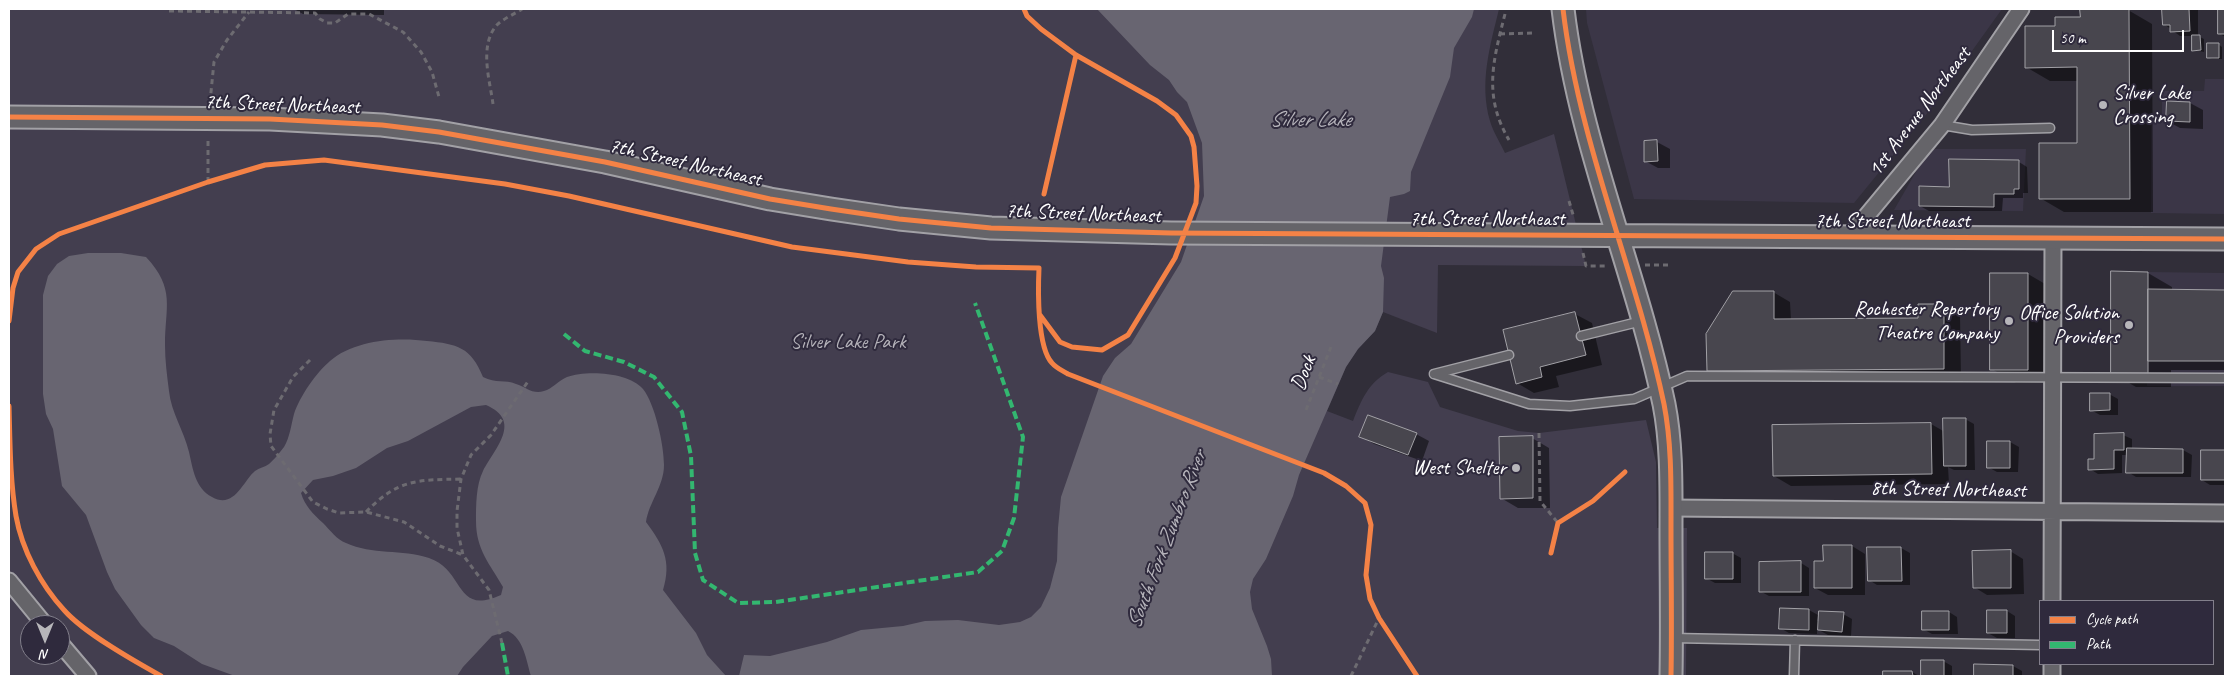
<!DOCTYPE html>
<style>
body{margin:0}
#map{position:relative;width:2234px;height:685px;overflow:hidden;background:#312e39;font-family:Caveat,sans-serif}
canvas{display:block}
.frame{position:absolute;inset:0;border:10px solid #fff;pointer-events:none}
.legend{position:absolute;left:2039px;top:600px;width:175px;height:65px;box-sizing:border-box;background:#2f2a3d;border:1px solid #827f8b;margin:0;padding:6px 9px;list-style:none;font-size:15px;color:#fff}
.legend li{display:flex;align-items:center;gap:10px;height:25px}
.legend b{width:25px;border:1px solid #827f8b}
.north{position:absolute;left:20px;top:615px;width:50px;height:50px;box-sizing:border-box;background:#2f2a3d;border:1px solid #827f8b;border-radius:50%;rotate:180deg;font-size:14px;font-weight:700;line-height:20px;text-align:center;color:#fff}
.north::after{content:'';display:block;margin:auto;width:18px;height:22px;background:#b7b6ba;clip-path:polygon(50% 0,100% 100%,50% 72%,0 100%)}
.scale{position:absolute;left:2052px;top:30px;width:132px;height:22px;box-sizing:border-box;border:2px solid #fff;border-top:0;padding-left:6px;font-size:15px;line-height:18px;white-space:nowrap;color:#fff;-webkit-text-stroke:4px #2f2a3d;paint-order:stroke}
</style>
<div id="map">
<canvas width="2234" height="685"></canvas>
<div class="frame"></div>
<ul class="legend">
<li><b style="height:6px;background:#f48246"></b>Cycle path</li>
<li><b style="height:6px;background:#33b770"></b>Path</li>
</ul>
<div class="north">N</div>
<div class="scale">50 m</div>
</div>
<script>
const c = document.querySelector('canvas').getContext('2d');
c.lineJoin = 'round';
function fill(path, color) { c.fillStyle = color; c.fill(path, 'evenodd'); }
function strokePath(path, color, width, dash) { c.strokeStyle = color; c.lineWidth = width; c.lineCap = dash ? 'butt' : 'round'; c.setLineDash(dash || []); c.stroke(path); }
function drawText(font, color, halo, rows, align = 'center') {
  c.font = font + ' Caveat,sans-serif'; c.lineWidth = 4; c.setLineDash([]); c.textBaseline = 'middle'; c.strokeStyle = halo; c.fillStyle = color; for (const [text, x, y, turn = 0] of rows) {
    c.save(); c.translate(x, y); c.rotate((+turn || 0) * Math.PI / 180); c.textAlign = isNaN(turn) ? turn : align; if (halo) c.strokeText(text, 0, 0); c.fillText(text, 0, 0); c.restore();
  }
}
fill(new Path2D(`
 M1586 9H2002L1929 111 1854 203 1634 199 1587 23Z
 M2205 79H2225V214L2151 213V123H2162V91H2204Z
 M1929 149H2026L2023 211 1894 210Z
 M2148 272 2225 273V386H2147Z`), '#3b3647');
fill(new Path2D(`
 M9 9H1499C1490 46 1479 83 1490 121 1493 132 1500 142 1505 153L1554 134 1586 266 1438 265 1437 333 1383 312 1375 331 1358 349 1346 367 1327 411 1353 421C1361 401 1368 383 1388 372L1428 382 1440 407 1518 431 1539 433 1646 420 1656 462 1657 528H1687L1686 676H9ZM30 625H60V655H30Z`), '#433e4f');
fill(new Path2D(`
 M1097 9H1474L1472 17 1454 48 1450 77 1411 172 1410 191 1404 194 1390 197 1381 266 1384 278 1383 312 1375 331 1358 349 1346 367 1299 475 1293 496 1266 559 1253 579 1250 592 1252 609 1267 646 1271 659 1272 676H739L744 655 770 656 827 642 861 630 903 626 925 621 958 620 999 625 1020 622 1031 617 1041 607 1050 588 1057 561 1058 528 1061 497 1103 376 1115 358 1131 344 1181 262 1204 196 1202 143 1187 102 1177 92 1169 80 1150 65Z
 M88 253H121L146 257C176 289 165 307 165 345 165 360 167 376 169 391 171 412 184 431 189 452 193 469 195 488 212 497 234 510 243 481 255 471 259 468 265 467 269 464 274 460 280 452 284 447 290 437 291 425 294 414 300 396 316 373 330 361 354 340 397 337 427 341 457 344 471 347 483 377 496 384 505 379 516 384 526 387 533 395 544 391 552 389 559 380 567 377 586 370 629 372 643 389 655 404 664 445 664 465 664 486 649 502 646 522 663 545 672 561 663 590L696 633 707 655 726 676H531C526 660 524 639 508 631L492 636 463 667 457 676H235L202 664 174 646 154 638 141 625 115 589 107 572 86 515 62 486 53 429 46 414 43 394V295L48 276 57 264 69 256ZM486 405C523 421 495 448 483 471 476 485 476 505 476 521 476 550 490 564 503 587L501 595C454 616 466 571 429 558 402 549 372 555 346 543 337 540 330 530 323 523 313 514 305 506 301 493L313 480 333 476 356 468 387 448 408 441 471 407Z`), '#686571');
fill(new Path2D(`
 M294 9H384V15L303 14Z
 M2164 9 2198 10V36L2204 39V52L2194 50V36H2180L2164 24Z
 M2219 9H2225V37L2219 33Z
 M2128 10 2152 24 2153 212H2064L2040 198 2078 144V81H2050L2026 67 2056 27Z
 M2218 44 2222 47V59H2212L2208 57Z
 M2168 103H2190L2203 110V129L2180 128 2167 121Z
 M1657 142 1670 149V168H1658L1645 161Z
 M2019 162 2027 167 2028 193H2023V198H2003L2002 211H1929L1920 206 1950 188Z
 M2112 273H2148L2172 287V291H2225V370H2171V387H2136L2112 373Z
 M2028 274 2052 288V383H2016L1992 369Z
 M1773 292 1790 302 1791 320 1919 319 1943 305 1960 315 1961 378 1725 380 1708 370Z
 M1575 314 1592 323 1602 365 1556 376 1559 387 1534 393 1517 383Z
 M2109 394 2118 399V415H2100L2091 410Z
 M1965 419 1974 424 1975 470H1954L1948 467 1949 484 1791 486 1774 476 1931 424 1945 432Z
 M1416 434 1429 441 1422 461 1374 444 1361 436Z
 M2123 435 2132 439V450H2183L2192 455 2191 477H2136L2128 472V455H2122V473L2098 474 2090 469 2095 461Z
 M1532 438 1549 448 1550 508H1518L1501 498Z
 M1989 442H2010L2019 447 2018 472H1997L1988 467Z
 M2202 451H2225V485H2210L2202 480Z
 M1852 546 1865 554V595H1828L1815 588 1824 563Z
 M1869 548H1901L1910 553V585H1877L1869 580Z
 M2010 551 2023 559 2024 594 1987 595 1974 587Z
 M1732 553 1741 558V583H1715L1706 578Z
 M1801 563 1809 568V596H1769L1760 591Z
 M1809 610 1818 615 1817 621 1843 614 1852 619 1851 636 1828 635 1817 629V634L1789 633 1780 628Z
 M2007 611 2015 616V638H1997L1988 633Z
 M1949 612 1957 617 1958 634H1932L1923 629Z
 M1922 661H1943L1952 666V676H1922Z
 M1975 666H2013L2022 671V676H1975Z
 M1884 672H1912L1919 676H1885Z`), '#0007');
const building = new Path2D(`
 M2080 9H2129L2130 199H2039V143H2077V67L2025 68V26H2055V17H2080Z
 M2162 9H2189L2190 31 2170 32V25H2163Z
 M2218 9H2225V34H2218Z
 M2192 35H2200L2201 50 2192 51Z
 M2207 43H2219V58H2207Z
 M2167 101 2190 102V122L2166 121Z
 M1657 140 1658 161 1644 162V141Z
 M1949 159 2019 160V189H2014V194H1994V207L1919 206V186L1949 187Z
 M2111 271 2148 272V374H2111Z
 M1990 273H2028V370H1990Z
 M2148 289 2225 290V361H2148Z
 M1733 291H1774V319L1918 318V304H1944V369L1707 371 1706 334Z
 M1575 312 1586 355 1540 367 1542 377 1516 384 1503 330Z
 M2090 393H2110V410L2090 411Z
 M1368 415 1417 433 1408 455 1359 437Z
 M1943 418H1966V466H1944Z
 M1931 423 1932 474 1773 476 1772 425Z
 M2124 433V450H2114V469L2088 470V459H2094V434Z
 M1533 436V498L1500 499 1499 437Z
 M1987 441H2010V468H1987Z
 M2127 448 2183 449V473H2126Z
 M2201 450H2225V480H2201Z
 M1823 545H1852V588H1814V561H1823Z
 M1867 547H1901L1902 581H1868Z
 M2011 550V588H1973L1972 551Z
 M1705 552H1733V579H1705Z
 M1801 561V592H1759V562Z
 M1780 608 1809 609V630L1779 629Z
 M1987 610H2007V633H1987Z
 M1819 611 1844 612 1842 632 1818 630Z
 M1922 611H1949V630H1922Z
 M1921 660H1944V676H1921Z
 M1974 664 2013 665V676H1974Z
 M1883 671H1912L1913 676H1883Z`);
fill(building, '#48464e');
strokePath(building, '#a2a1a6', 1);
const lane = new Path2D(`
 M1942 125 1972 130 2050 128
 M1581 336 1642 321
 M1434 374 1529 404 1570 406 1634 399 1687 376 2225 378
 M1434 374 1509 355
 M1672 638 2040 645
 M1794 676 1795 640`);
const street = new Path2D(`
 M1849 237 1942 125 2021 9
 M1671 508 2225 513
 M9 581 45 625
 M2052 601 2053 238
 M60 643 88 676
 M2052 676V664`);
const secondary = new Path2D(`
 M1563 9C1579 144 1636 271 1664 404 1672 445 1671 487 1671 529 1671 578 1672 627 1671 676
 M9 117 270 119 382 125 439 132 605 162 770 199 831 209 899 219 991 228 1171 233 2225 239`);
strokePath(lane, '#a2a1a6', 11);
strokePath(street, '#a2a1a6', 19);
strokePath(secondary, '#a2a1a6', 25);
strokePath(new Path2D(`
 M169 11 315 13 320 19 327 23H335L348 14H369L403 32 421 52 432 72 439 97
 M1505 14C1493 61 1483 96 1509 140
 M1500 34 1535 33
 M210 102 214 62 227 40 249 12
 M493 104C490 81 479 47 496 26 502 19 515 14 522 9
 M208 182V138
 M1569 201 1574 218
 M1583 253 1586 266H1608
 M1645 265H1669
 M310 360 293 377 274 410 270 434 271 446 313 502 327 509 339 513 366 512 404 522 440 546 463 555
 M1319 377 1338 384
 M1306 410 1331 347
 M1539 433 1540 501 1558 523
 M366 512C398 479 417 480 461 479
 M502 643 489 590 463 555 457 528V511L461 479 471 455 491 435 529 380
 M1351 676 1379 618`), '#6d6b71', 3, [5, 4]);
strokePath(lane, '#656469', 8);
strokePath(street, '#656469', 15);
strokePath(secondary, '#656469', 21);
strokePath(new Path2D(`
 M564 334 585 351 624 362 654 377 682 412 691 456 695 553 703 580 738 603 776 602 978 572 1002 551 1014 518 1023 437 975 303
 M502 643 508 676`), '#33b770', 4, [8, 4]);
strokePath(new Path2D(`
 M1024 9 1027 16 1041 29 1076 55 1157 101 1176 115 1191 136 1194 147 1197 186 1196 203 1175 258 1128 335 1102 350 1072 347 1060 342 1040 315
 M1563 9C1579 144 1636 271 1664 404 1672 445 1671 487 1671 529 1671 578 1672 627 1671 676
 M9 117 270 119 382 125 439 132 605 162 770 199 831 209 899 219 991 228 1171 233 2225 239
 M1044 194 1076 55
 M9 321 13 288 18 272 36 249 59 234 208 182 265 165 324 160 505 184 569 196 792 247 908 262 976 267 1039 268C1038 290 1037 347 1052 363 1056 368 1063 371 1068 374L1324 473 1346 486 1365 503 1371 525 1366 575 1370 599 1379 618 1417 676
 M9 406C10 442 10 480 16 516 22 550 41 585 64 610 84 633 134 661 161 676
 M1551 553 1558 523 1593 501 1625 472`), '#f48246', 5);
for (const [x, y, r, color] of [
 [2103,105,5,"#b7b6ba"],
 [2009,321,5,"#b7b6ba"],
 [2129,325,5,"#b7b6ba"],
 [1516,468,5,"#b7b6ba"]
]) { const dot = new Path2D(); dot.arc(x, y, r, 0, 2 * Math.PI); c.fillStyle = color; c.fill(dot); strokePath(dot, '#2f2a3d', 2); }
drawText('21px', '#fff', '#2f2a3d', [
 ["Silver Lake",2113,93,"left"],
 ["Crossing",2113,117,"left"],
 ["Rochester Repertory",1999,309],
 ["Theatre Company",1999,333],
 ["Office Solution",2119,313],
 ["Providers",2119,337],
 ["West Shelter",1506,468]
], 'right');
drawText('21px', '#fff', '#2f2a3d', [
 ["7th Street Northeast",282,105,2],
 ["1st Avenue Northeast",1920,112,-53],
 ["7th Street Northeast",685,163,13],
 ["7th Street Northeast",1083,214,2],
 ["7th Street Northeast",1487,219],
 ["7th Street Northeast",1892,221],
 ["Dock",1304,373,-68],
 ["8th Street Northeast",1948,490,1]
]);
drawText('21px', '#b5b3ba', '#2f2a3d', [
 ["Silver Lake Park",848,342]
]);
drawText('italic 22px', '#b6b4bb', '#2f2a3d', [
 ["Silver Lake",1310,120],
 ["South Fork Zumbro River",1167,540,-69]
]);
</script>
